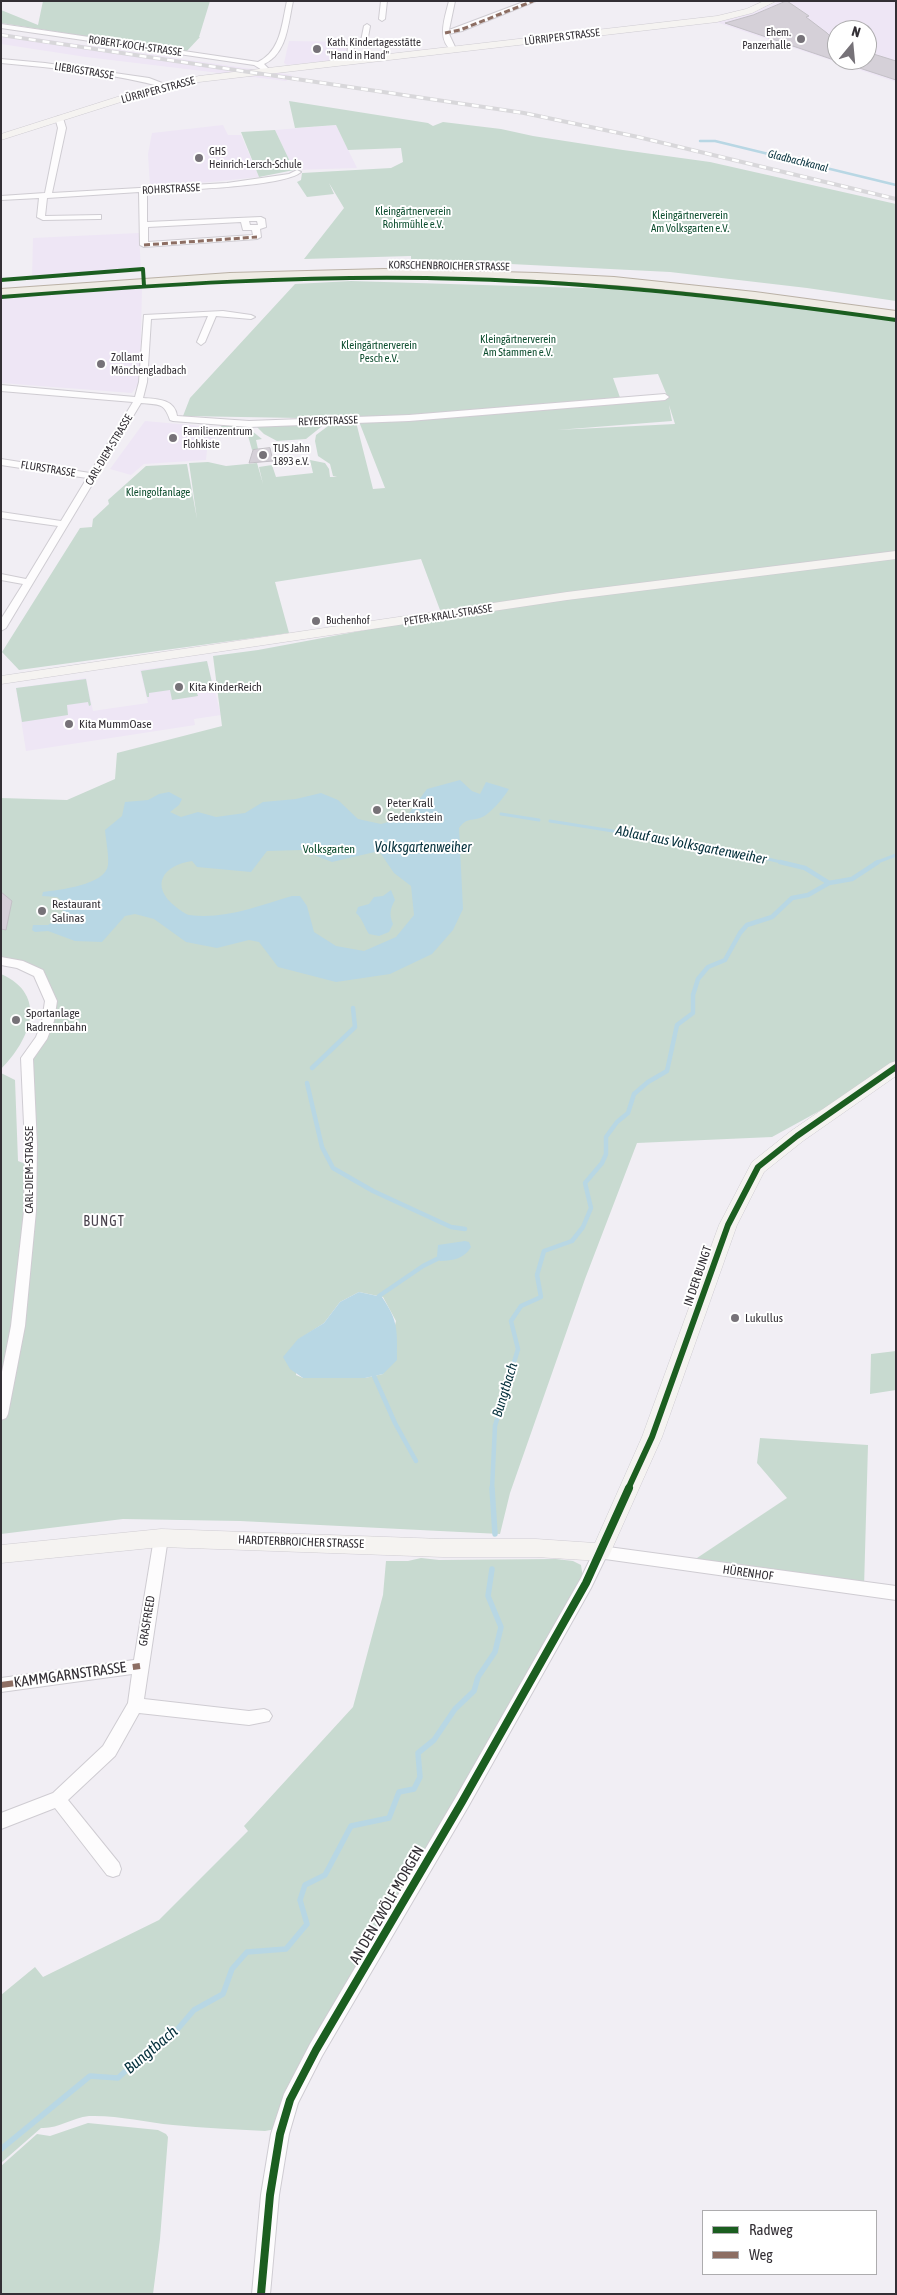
<!DOCTYPE html>
<meta charset="utf-8">
<style>
body{margin:0}
#map{position:relative;width:897px;height:2295px;overflow:hidden;background:#f1eef4;font-family:"Asap Condensed",sans-serif}
canvas{display:block}
.frame{position:absolute;inset:0;border:2px solid #332f35;pointer-events:none}
.legend{position:absolute;left:702px;top:2210px;width:175px;height:65px;box-sizing:border-box;background:#fff;border:1px solid #adacae;margin:0;padding:6px 9px;list-style:none;font-size:15px;color:#332f35}
.legend li{display:flex;align-items:center;gap:10px;height:25px}
.legend b{width:25px;border:1px solid #adacae}
.north{position:absolute;left:827px;top:20px;width:50px;height:50px;box-sizing:border-box;background:#fff;border:1px solid #adacae;border-radius:50%;rotate:17deg;font-size:14px;font-weight:700;line-height:20px;text-align:center;color:#332f35}
.north::after{content:'';display:block;margin:auto;width:18px;height:22px;background:#767278;clip-path:polygon(50% 0,100% 100%,50% 72%,0 100%)}
</style>
<div id="map">
<canvas width="897" height="2295"></canvas>
<div class="frame"></div>
<ul class="legend">
<li><b style="height:6px;background:#1b5e20"></b>Radweg</li>
<li><b style="height:6px;background:#8d6e63"></b>Weg</li>
</ul>
<div class="north">N</div>
</div>
<script>
const c = document.querySelector('canvas').getContext('2d');
c.lineJoin = 'round';
function fill(path, color) { c.fillStyle = color; c.fill(path, 'evenodd'); }
function strokePath(path, color, width, dash) { c.strokeStyle = color; c.lineWidth = width; c.lineCap = dash ? 'butt' : 'round'; c.setLineDash(dash || []); c.stroke(path); }
function drawText(font, color, halo, rows, align = 'center') {
  c.font = font + ' "Asap Condensed",sans-serif'; c.lineWidth = 4; c.setLineDash([]); c.textBaseline = 'middle'; c.strokeStyle = halo; c.fillStyle = color; for (const [text, x, y, turn = 0] of rows) {
    c.save(); c.translate(x, y); c.rotate((+turn || 0) * Math.PI / 180); c.textAlign = isNaN(turn) ? turn : align; if (halo) c.strokeText(text, 0, 0); c.fillText(text, 0, 0); c.restore();
  }
}
fill(new Path2D(`
 M780 1H896V82L716 22 752 13ZM837 30H867V60H837Z
 M1 33 273 72 292 75 286 81 86 57 1 44Z
 M289 41 349 42 346 59 287 65 284 63Z
 M223 125 228 135H241L259 177 211 182 150 186 148 154 152 133Z
 M336 125 357 168 294 170 275 130Z
 M139 233 141 271 32 279 33 238Z
 M142 287 140 382 132 393 1 383V298Z
 M145 421 213 427 215 450H207L206 460 144 464 131 475 110 469Z
 M207 661 221 715 194 719 195 725 26 751 16 688 86 678 93 711 113 708 148 703 140 670Z`), '#eee6f5');
fill(new Path2D(`
 M43 1H210L199 37H200L186 52 1 23V10L38 25Z
 M289 101 428 123 433 126 443 122 501 129 533 136 623 150 710 162 896 204V301L807 288 670 272 411 259V256L304 259 344 208 329 183 334 194 307 197 297 182 301 180 302 173 391 168 403 162 401 148 348 150 336 125 295 128Z
 M275 130 294 170 259 177 241 132Z
 M351 281 615 289 778 305 844 314 845 313 896 320V1069L772 1137 637 1143 585 1279 510 1493 500 1534 240 1521 123 1519 1 1534V1073L15 1080 18 1161 31 1166 27 1058 51 1001 39 973 1 961V798L67 800 115 779 117 753 222 726 213 656 258 650 446 615 445 609 440 610 421 559 275 582 289 633 19 670 2 652 80 528 92 527 93 519 109 504 108 500 146 466 187 464 197 519 189 463 208 462 226 466 257 463 263 484 259 467 272 465 276 477 313 473 310 460 325 463 329 469 330 477H337L333 476 330 464 318 456 315 441 316 435 332 423 356 422 373 489 385 488 387 493 358 419 183 416 190 398 295 284ZM658 374 668 398 622 403 613 378ZM669 405 675 424 557 430 672 421ZM359 1292 383 1297 396 1321 383 1374 365 1378H303L296 1375 298 1340 324 1323 340 1302Z
 M326 423 306 439 277 441 264 434 255 425Z
 M224 425 247 427 262 439 256 440 258 449 252 450 247 432H224L221 426Z
 M207 661 213 687 196 690 198 696 172 700 170 690 149 693V697H147L141 671Z
 M86 679 91 705 89 706 88 702 67 705 68 715 22 722 16 688Z
 M1 974C49 995 30 1040 1 1069Z
 M896 1351V1390L870 1394 871 1354Z
 M760 1438 868 1445 864 1588 694 1560 787 1498 757 1463Z
 M421 1558 439 1560 556 1559 573 1561 581 1565 583 1578 276 2129 265 2131C234 2129 203 2128 173 2125 145 2122 117 2115 89 2116 71 2118 58 2129 41 2128L1 2163V1995L35 1967 43 1977 159 1920 248 1831 244 1826 353 1707 383 1595 386 1561H408Z
 M88 2123 158 2130 166 2134 168 2137 160 2239 153 2294H1V2166L37 2134 50 2136Z`), '#c8dad0');
fill(new Path2D(`
 M460 780 472 791 480 794 486 782 509 789C504 797 490 815 480 818 469 821 467 818 459 828L463 909 453 930 432 954 390 974 336 982 278 967 259 942 249 940 217 948 186 942 154 919 135 914 125 916 102 942 75 941 48 931 35 932 32 930 33 925H48L62 916 65 903 57 897 42 896 43 892C58 890 106 885 108 865 109 855 106 841 105 830L122 816 125 802 148 800 159 794 169 792 182 799 179 805 170 812 181 817 198 812 216 817 245 813 263 802 296 799 321 793 338 800 358 819 381 824 400 819 410 812 427 789ZM301 850 332 862 379 851 394 873 411 886 414 915 396 937 364 951 336 946 314 932 307 906 300 896H292C258 906 224 920 189 915 185 914 180 910 176 907 149 886 163 865 192 861L197 867 251 872 267 851Z
 M391 890 395 900C390 909 389 914 393 924L389 932 379 936 369 934C364 927 363 919 356 913L358 907 369 904 374 897 383 896Z
 M465 1241 469 1242 471 1247C465 1258 453 1261 440 1261L437 1256 438 1245Z
 M359 1292 382 1297C399 1322 397 1331 397 1360L383 1374 365 1378H303L290 1369 283 1357 298 1339 324 1323 340 1302Z`), '#b8d7e4');
strokePath(new Path2D(`
 M700 141H715L896 185`), '#b8d7e4', 2.5);
strokePath(new Path2D(`
 M501 814 539 820
 M550 821 726 849 785 863
 M875 863 896 855`), '#b8d7e4', 3);
strokePath(new Path2D(`
 M780 862 805 868 829 883
 M312 1068 355 1027 353 1008
 M307 1083 322 1147 333 1168 373 1191 451 1227 465 1229
 M379 1296 423 1266 439 1258
 M374 1376 395 1423 416 1461
 M492 1489 495 1426 518 1349 511 1321 521 1306 541 1297 537 1275 544 1251 572 1241 583 1227 591 1208 585 1183 602 1163 606 1154V1137L617 1122 628 1113 634 1094 648 1082 667 1071 677 1025 693 1013V995L698 979 708 967 725 960 740 933 747 925 772 917 792 898 808 895 829 883 852 879 878 862`), '#b8d7e4', 4.5);
strokePath(new Path2D(`
 M492 1488 495 1534
 M1 2149 90 2076 118 2078 146 2052 170 2038 194 2010 223 1994 232 1969 247 1952 286 1949 307 1924 300 1900 305 1885 325 1875 351 1826 389 1818 399 1792 414 1789 420 1777 418 1753 434 1740 455 1709 474 1691 478 1677 495 1652 501 1627 488 1596 492 1569`), '#b8d7e4', 5.5);
const building = new Path2D(`
 M787 1 809 16 806 17 827 33 837 43V61L725 23 753 15Z
 M867 52 896 61V80L841 62V60H867Z
 M270 448 273 461 249 463 253 450Z
 M1 892 12 901 6 930 1 929Z`);
fill(building, '#d5d0d8');
strokePath(building, '#c3c0c6', 1);
const street = new Path2D(`
 M287 1H293C288 24 287 54 264 64L271 71 267 73 254 65 1 28V24L258 62C281 51 282 23 287 1Z
 M381 1H387L385 19 382 21 379 19Z
 M449 1H455L449 30 526 1H536L462 31 449 34 456 49 453 51C436 41 445 17 449 1Z
 M367 24 370 26 367 43 354 46 352 61 347 62 348 44 361 41 364 26Z
 M1 59 45 63 149 78 170 86 166 88C113 73 56 68 1 63Z
 M59 116 63 118 66 128 52 193 227 183 289 174 297 170 301 172C285 187 174 190 147 192V222L261 217 265 219 266 227 260 229 261 237 257 239 144 247 140 245 139 192 47 198 45 216 101 215V219H98L43 220 37 217 39 198 1 200V196L45 193 58 128 55 118ZM249 221H257L258 225H250ZM241 222 243 230H252L253 235 148 242V227Z
 M223 311 251 315 255 317 251 319 216 316 205 342 201 345 197 342 208 316 151 319 147 382 143 398C157 399 175 399 177 416L249 421 409 415 665 394 669 397 665 400 409 421 249 427 173 421 170 420C164 402 159 405 141 403L6 628 1 631V619L23 584 1 580V574L26 579 58 526 1 518V512L61 521 87 478 1 465V459L90 473 133 402 1 391V385L135 397 139 382 144 315Z
 M1 957 23 961 43 970 57 1001 54 1021 47 1039 33 1059 37 1146 36 1211 25 1326 8 1414 6 1418 1 1420V1377L11 1326 24 1211 25 1146 21 1058 36 1037 42 1021 45 1001 34 976 17 968 1 965Z
 M161 1532 166 1533 168 1538 144 1699 249 1711 264 1709 269 1711 272 1716 269 1721 249 1725 139 1713 115 1756 68 1800 119 1863 121 1869 119 1875 113 1877 107 1875 55 1808 1 1829V1813L53 1793 103 1746 128 1703 132 1674 1 1692V1678L134 1660 154 1538 156 1533Z
 M601 1546 896 1586V1600L605 1559 591 1588 468 1807 322 2056 298 2103 289 2134 279 2195 270 2294H252L261 2195 271 2134 284 2094 310 2044 456 1797 581 1578 596 1547Z`);
const secondary = new Path2D(`
 M764 1H776L752 13 717 22 199 82 146 94 1 140V134L139 90 199 76 717 16 746 9Z
 M896 551V559L567 600 1 684V676L567 592Z
 M896 1061V1076L803 1141 764 1172 737 1225 662 1437 608 1558 601 1561 536 1557H443L161 1547 1 1563V1545L161 1529 443 1539H536L595 1543 642 1437 719 1225 752 1162 791 1131 890 1063Z`);
const primary = new Path2D(`
 M384 269 537 273 614 277 755 292 896 311V319C777 301 658 286 537 280 358 272 180 281 1 297V289L230 273Z`);
strokePath(street, '#cfccd2', 2);
strokePath(secondary, '#cfccd2', 1);
strokePath(primary, '#bab1a6', 2);
fill(street, '#fdfcfd');
fill(secondary, '#f5f3f1');
fill(primary, '#efebe4');
const rail = new Path2D(`
 M1 35 524 113 638 137 896 199`);
strokePath(rail, '#d8d7da', 4);
strokePath(rail, '#fff', 2.5, [7]);
strokePath(new Path2D(`
 M445 33 460 30 533 1
 M144 245 257 237`), '#8d6e63', 3, [6, 3]);
strokePath(new Path2D(`
 M1 1685 140 1666`), '#8d6e63', 6, [13, 6]);
strokePath(new Path2D(`
 M1 280 143 269 144 286
 M1 297C155 285 310 274 465 279 609 283 753 300 896 320`), '#1b5e20', 4);
strokePath(new Path2D(`
 M628 1489 652 1437 728 1225 758 1167 797 1136 896 1067`), '#1b5e20', 6);
strokePath(new Path2D(`
 M261 2294 270 2195 280 2134 290 2100 316 2050 462 1802 586 1583 629 1488`), '#1b5e20', 8);
for (const [x, y, r, color] of [
 [801,39,5,"#767278"],
 [317,49,5,"#767278"],
 [199,158,5,"#767278"],
 [101,364,5,"#767278"],
 [173,438,5,"#767278"],
 [263,455,5,"#767278"],
 [316,621,5,"#767278"],
 [179,687,5,"#767278"],
 [69,724,5,"#767278"],
 [377,810,5,"#767278"],
 [42,911,5,"#767278"],
 [16,1020,5,"#767278"],
 [735,1318,5,"#767278"]
]) { const dot = new Path2D(); dot.arc(x, y, r, 0, 2 * Math.PI); c.fillStyle = color; c.fill(dot); strokePath(dot, '#fff', 2); }
drawText('11px', '#332f35', '#fff', [
 ["Ehem.",791,33,"right"],
 ["Panzerhalle",791,46,"right"],
 ["Kath. Kindertagesstätte",327,43],
 ["\"Hand in Hand\"",327,56],
 ["GHS",209,152],
 ["Heinrich-Lersch-Schule",209,165],
 ["Zollamt",111,358],
 ["Mönchengladbach",111,371],
 ["Familienzentrum",183,432],
 ["Flohkiste",183,445],
 ["TUS Jahn",273,449],
 ["1893 e.V.",273,462],
 ["Buchenhof",326,621]
], 'left');
drawText('11px', '#332f35', '#fff', [
 ["LÜRRIPER STRASSE",562,37,-7],
 ["ROBERT-KOCH-STRASSE",135,46,8],
 ["LIEBIGSTRASSE",84,71,9],
 ["LÜRRIPER STRASSE",158,90,-15],
 ["ROHRSTRASSE",171,189,-3],
 ["KORSCHENBROICHER STRASSE",449,266,1],
 ["REYERSTRASSE",328,421,-2],
 ["CARL-DIEM-STRASSE",109,450,-59],
 ["FLURSTRASSE",48,469,9],
 ["PETER-KRALL-STRASSE",448,615,-9]
]);
drawText('italic 11px', '#042f3b', '#fff', [
 ["Gladbachkanal",798,161,14]
]);
drawText('11px', '#0c4d2e', '#fff', [
 ["Kleingärtnerverein",413,212],
 ["Rohrmühle e.V.",413,225],
 ["Kleingärtnerverein",690,216],
 ["Am Volksgarten e.V.",690,229],
 ["Kleingärtnerverein",518,340],
 ["Am Stammen e.V.",518,353],
 ["Kleingärtnerverein",379,346],
 ["Pesch e.V.",379,359],
 ["Kleingolfanlage",158,493]
]);
drawText('12px', '#332f35', '#fff', [
 ["Kita KinderReich",189,687],
 ["Kita MummOase",79,724],
 ["Peter Krall",387,803],
 ["Gedenkstein",387,817],
 ["Restaurant",52,904],
 ["Salinas",52,918],
 ["Sportanlage",26,1013],
 ["Radrennbahn",26,1027],
 ["Lukullus",745,1318]
], 'left');
drawText('12px', '#0c4d2e', '#fff', [
 ["Volksgarten",329,849]
]);
drawText('12px', '#332f35', '#fff', [
 ["CARL-DIEM-STRASSE",29,1170,-90],
 ["IN DER BUNGT",698,1276,-71],
 ["HARDTERBROICHER STRASSE",301,1542,2],
 ["HÜRENHOF",748,1573,8],
 ["GRASFREED",147,1621,-81]
]);
drawText('italic 14px', '#042f3b', '#fff', [
 ["Ablauf aus Volksgartenweiher",691,845,11],
 ["Volksgartenweiher",423,848],
 ["Bungtbach",505,1390,-73]
]);
c.letterSpacing = '1px';
drawText('14px', '#4a434e', '#fff', [
 ["BUNGT",104,1222]
]);
c.letterSpacing = '0px';
drawText('15px', '#332f35', '#fff', [
 ["KAMMGARNSTRASSE",70,1675,-8],
 ["AN DEN ZWÖLF MORGEN",387,1905,-60]
]);
drawText('italic 16px', '#042f3b', '#fff', [
 ["Bungtbach",151,2050,-40]
]);
</script>
